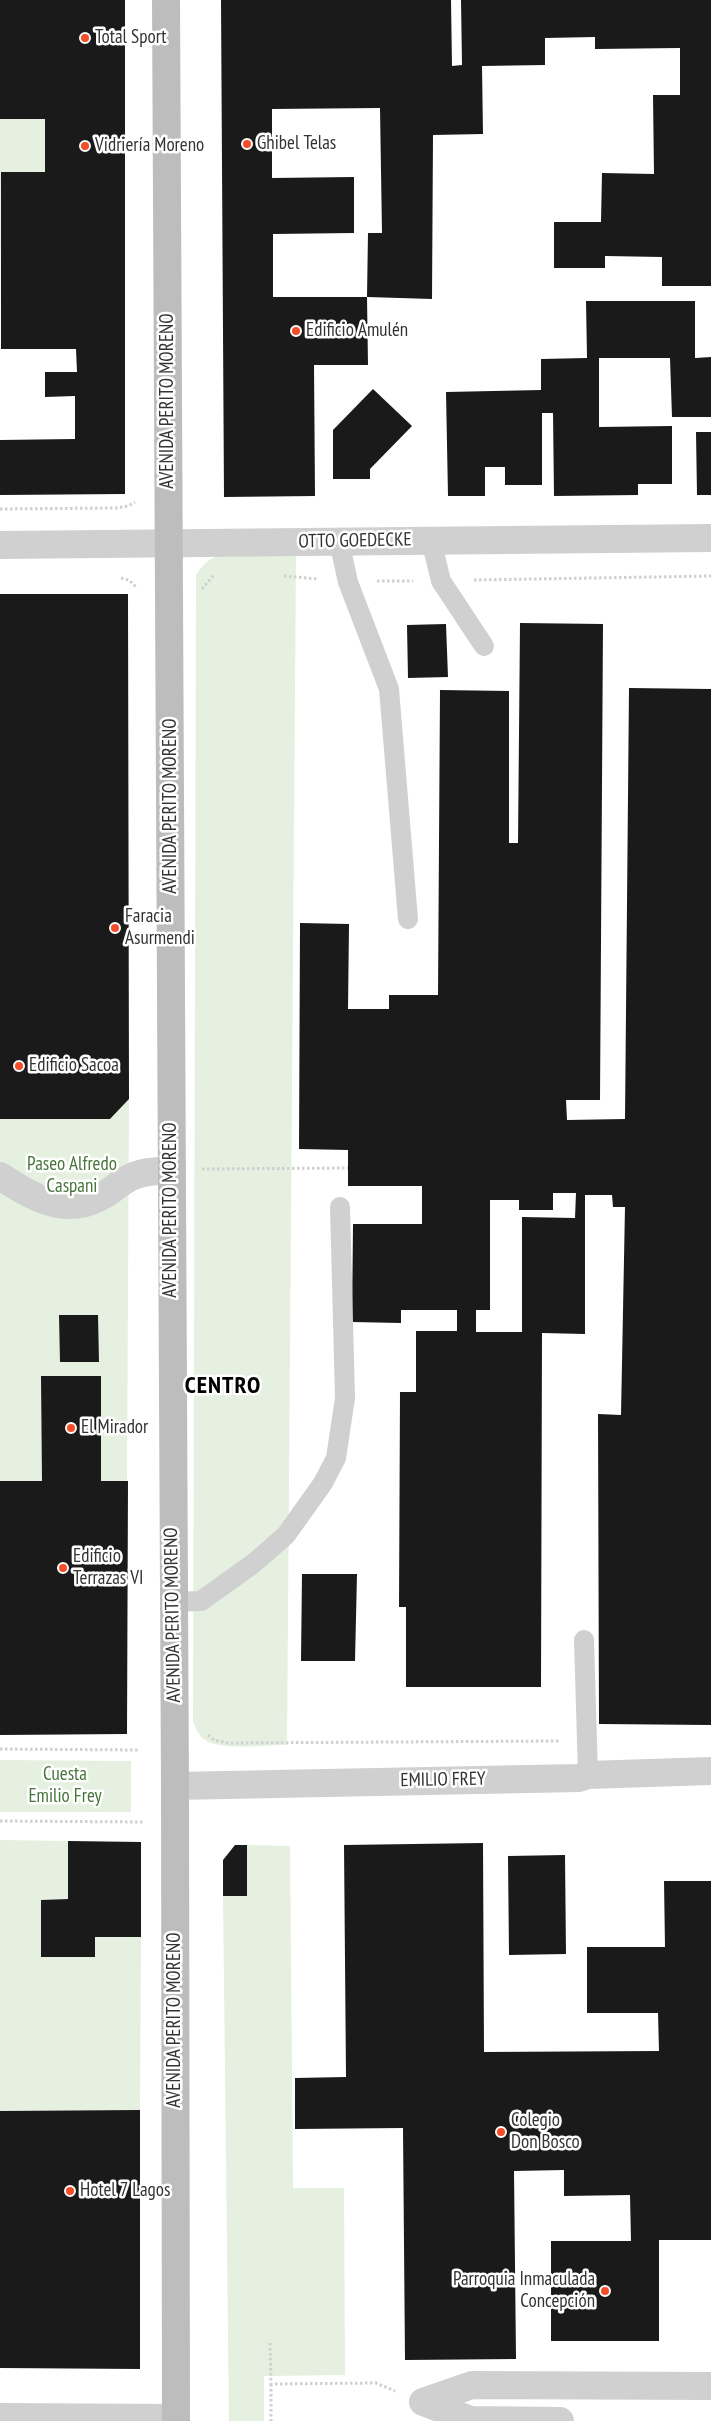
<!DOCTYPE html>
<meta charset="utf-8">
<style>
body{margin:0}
canvas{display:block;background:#fff}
</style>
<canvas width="711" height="2421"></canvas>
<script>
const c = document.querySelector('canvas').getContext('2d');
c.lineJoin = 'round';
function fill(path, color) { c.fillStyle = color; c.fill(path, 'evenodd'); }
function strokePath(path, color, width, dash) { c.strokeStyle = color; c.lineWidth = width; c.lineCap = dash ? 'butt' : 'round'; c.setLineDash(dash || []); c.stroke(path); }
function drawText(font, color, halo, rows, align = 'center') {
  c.font = font + ' "PT Sans Narrow",sans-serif'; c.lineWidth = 5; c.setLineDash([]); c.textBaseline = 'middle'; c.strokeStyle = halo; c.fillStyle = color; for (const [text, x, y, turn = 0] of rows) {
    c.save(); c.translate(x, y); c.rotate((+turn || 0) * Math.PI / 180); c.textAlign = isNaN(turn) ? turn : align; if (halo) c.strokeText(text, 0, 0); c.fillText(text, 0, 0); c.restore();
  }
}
fill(new Path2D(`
 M0 119H45V172L1 173 0 349Z
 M296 555 287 1745C266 1745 222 1751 205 1740 198 1736 196 1728 193 1721L196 575C201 568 205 562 213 558 230 551 275 555 296 555Z
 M129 1099 127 1481H101V1376H42V1481H0V1119H110Z
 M0 1760 131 1761V1812H0Z
 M0 1840 68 1841V1899L41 1900 42 1957H95V1937H141L140 2110 0 2111Z
 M247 1845 290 1846 293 2188H344L345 2375 264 2376V2421H229L223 1896 247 1895Z`), '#e5f0e0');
fill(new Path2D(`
 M0 0H125V494L0 495V440L75 439V396L45 397V372H77L76 349H1V172H45V119H0Z
 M221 0H451L452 66 462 65 461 0H711V286H662V257L605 256V268H554V222H601L602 173 654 174 653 95H680V48L595 49V37L545 38V65L482 66 483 134 433 135 432 299 367 297 368 233H382L380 108 272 109V178L354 177V233L273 234V297H367L368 365H314L315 496 224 497Z
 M586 301H695V358L711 357V417H672L670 358H599V427L672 426V484H638V495L554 496 553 413H542V485H505V467H485V496H448L446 392 541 390V359L587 358Z
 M373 389 412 426 370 469V479H333V430Z
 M696 432H711V495H697Z
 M0 594H128L129 1099 110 1119H0Z
 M520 623 603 624 600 1100H566L567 1120 625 1119 629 688 711 689V1725L599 1724 598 1414 621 1415 625 1207H613L612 1195H585V1334L542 1333 541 1687H406V1607H399L400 1392H416V1331H457V1310H401V1323L352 1322 353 1224H422V1186H348V1150L299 1149 300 923 349 924 348 1009H389V995H438L440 690 509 691V843H518ZM553 1193H576L575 1218 522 1217V1332H476V1310H490V1200H519V1210H553Z
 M446 624 448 677 408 678 407 625Z
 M59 1315H98L99 1362H60Z
 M41 1376H101V1481H128L127 1734 0 1735V1481H42Z
 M302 1574H357L355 1661H301Z
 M68 1841 141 1842V1937H95V1957H41V1900L68 1899Z
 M483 1843 484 2052 659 2051 658 2013H587V1947H665L664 1881H711V2240H659V2341H551V2241H631L630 2195 564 2196V2170L514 2171 516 2359 405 2360 403 2128 295 2129V2078L346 2077 344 1845Z
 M235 1845H247V1896H223V1860Z
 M565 1855 566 1954 509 1955 508 1856Z
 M140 2110V2369L0 2368V2111Z`), '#1a1a1a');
strokePath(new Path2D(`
 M0 509 117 508 128 506 135 502
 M284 576 318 579
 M121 578 129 580 136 587
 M474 580 711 576
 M377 581H413
 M202 589 214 575
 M202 1169 348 1168
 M208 1735 214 1740 228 1743 559 1741
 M0 1749 140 1750
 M0 1821 144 1822
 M270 2343 271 2384 376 2383 395 2391
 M271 2384V2421`), '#d0d0d0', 3, [2.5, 2.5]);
strokePath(new Path2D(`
 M431 540 441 581 484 646
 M339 541 348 582 389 689 408 919
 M173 1602 201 1601 254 1563 286 1535 323 1483 336 1458 345 1398 340 1207
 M584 1640 588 1775`), '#d0d0d0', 20);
strokePath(new Path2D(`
 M0 545 711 538
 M0 1176C30 1196 64 1217 100 1197 111 1192 119 1183 129 1178 142 1171 158 1171 171 1170
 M175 1786 579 1778 588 1775 711 1771
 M423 2402 472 2385 711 2386
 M423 2402 471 2420 560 2421
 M0 2417 176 2418`), '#d0d0d0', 28);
strokePath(new Path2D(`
 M166 0 175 1786 176 2421`), '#bdbdbd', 28);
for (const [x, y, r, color] of [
 [85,38,5,"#f54d29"],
 [247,144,5,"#f54d29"],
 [85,146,5,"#f54d29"],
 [296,331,5,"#f54d29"],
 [115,928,5,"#f54d29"],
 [19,1066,5,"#f54d29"],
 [71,1428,5,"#f54d29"],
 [63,1568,5,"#f54d29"],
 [501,2132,5,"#f54d29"],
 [70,2191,5,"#f54d29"],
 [605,2291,5,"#f54d29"]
]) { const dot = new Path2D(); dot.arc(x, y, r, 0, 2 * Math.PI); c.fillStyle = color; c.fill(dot); strokePath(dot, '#fff', 2); }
drawText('19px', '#333', '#fff', [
 ["Total Sport",95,38],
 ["Ghibel Telas",257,144],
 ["Vidriería Moreno",95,146],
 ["Edificio Amulén",306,331],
 ["Faracia",125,917],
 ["Asurmendi",125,939],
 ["Edificio Sacoa",29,1066],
 ["El Mirador",81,1428],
 ["Edificio",73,1557],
 ["Terrazas VI",73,1579],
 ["Colegio",511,2121],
 ["Don Bosco",511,2143],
 ["Hotel 7 Lagos",80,2191],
 ["Parroquia Inmaculada",595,2280,"right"],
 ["Concepción",595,2302,"right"]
], 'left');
drawText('19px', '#333', '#fff', [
 ["AVENIDA PERITO MORENO",168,401,-90],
 ["OTTO GOEDECKE",355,541,-1],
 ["AVENIDA PERITO MORENO",171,806,-90],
 ["AVENIDA PERITO MORENO",171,1210,-90],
 ["AVENIDA PERITO MORENO",173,1615,-91],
 ["EMILIO FREY",443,1780,-1],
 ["AVENIDA PERITO MORENO",175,2020,-90]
]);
drawText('19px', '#47743b', '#fff', [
 ["Paseo Alfredo",72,1165],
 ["Caspani",72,1187],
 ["Cuesta",65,1775],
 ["Emilio Frey",65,1797]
]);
c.letterSpacing = '1px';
drawText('bold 24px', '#000', '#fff', [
 ["CENTRO",223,1386]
]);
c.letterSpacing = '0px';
</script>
